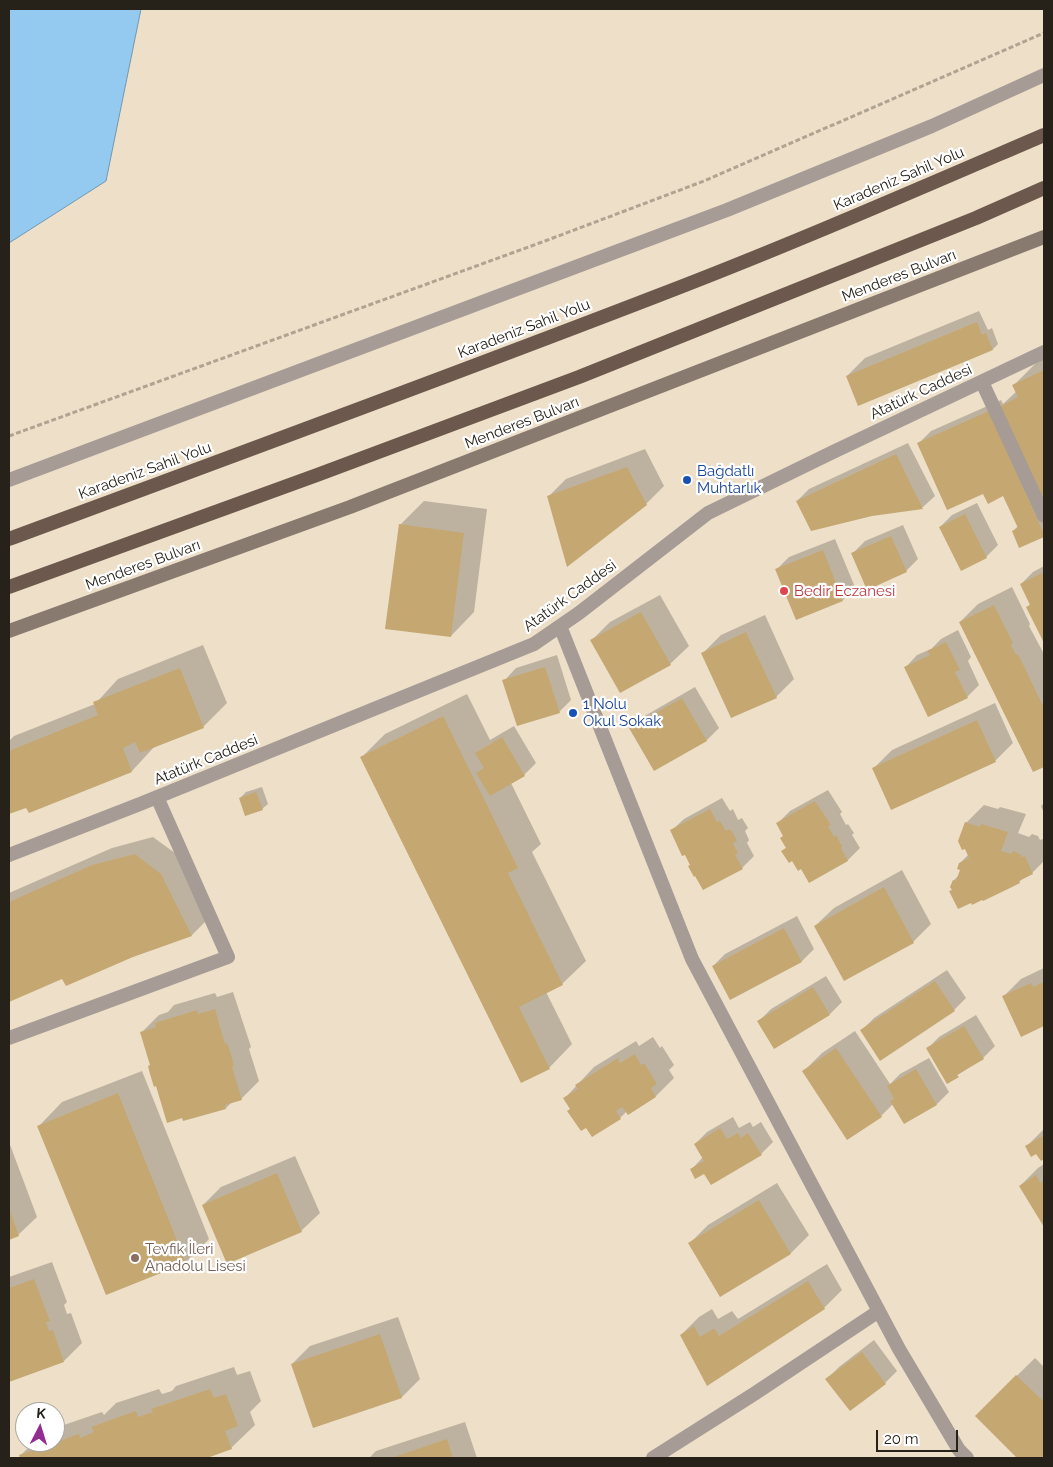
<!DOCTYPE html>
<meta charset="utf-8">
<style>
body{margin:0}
#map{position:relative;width:1053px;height:1467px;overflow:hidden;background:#eddfc8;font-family:Raleway,sans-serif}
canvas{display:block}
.frame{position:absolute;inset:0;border:10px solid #272219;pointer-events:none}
.north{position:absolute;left:15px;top:1402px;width:50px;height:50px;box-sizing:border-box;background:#fff;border:1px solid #a9a7a3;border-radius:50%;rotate:5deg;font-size:14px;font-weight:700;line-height:20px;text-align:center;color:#272219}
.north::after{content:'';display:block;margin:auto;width:18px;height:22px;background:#922d92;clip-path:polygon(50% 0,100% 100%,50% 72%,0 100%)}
.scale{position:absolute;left:876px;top:1430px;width:82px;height:22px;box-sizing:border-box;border:2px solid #272219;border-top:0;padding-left:6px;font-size:15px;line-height:18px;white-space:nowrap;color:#272219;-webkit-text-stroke:4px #fff;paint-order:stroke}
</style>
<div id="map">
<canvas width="1053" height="1467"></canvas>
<div class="frame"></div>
<div class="north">K</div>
<div class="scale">20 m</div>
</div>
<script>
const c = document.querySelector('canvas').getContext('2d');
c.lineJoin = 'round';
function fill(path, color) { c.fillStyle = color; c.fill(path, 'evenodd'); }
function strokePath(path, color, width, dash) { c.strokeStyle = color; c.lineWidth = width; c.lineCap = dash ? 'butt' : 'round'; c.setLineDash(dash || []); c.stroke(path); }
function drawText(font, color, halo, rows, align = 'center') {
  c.font = font + ' Raleway,sans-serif'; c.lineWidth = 4.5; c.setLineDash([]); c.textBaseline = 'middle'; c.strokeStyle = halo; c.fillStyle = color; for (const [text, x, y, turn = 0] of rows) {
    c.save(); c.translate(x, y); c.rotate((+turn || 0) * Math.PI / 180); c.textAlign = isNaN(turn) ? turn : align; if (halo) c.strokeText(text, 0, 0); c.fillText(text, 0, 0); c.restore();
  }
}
const water = new Path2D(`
 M9 9H141L106 181 9 243Z`);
fill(water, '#94c9f0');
strokePath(water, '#7397b0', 1);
fill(new Path2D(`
 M979 311 988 330 992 328 998 344 993 349 847 376 865 358Z
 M1044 359V535L1020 546 1013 531 1018 526 1004 495 984 492 919 443 931 431 1001 400 1003 404 1017 391 1014 385 1037 362Z
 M908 443 935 496 923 507 872 514 797 501 809 489Z
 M645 449 664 486 646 504 548 497 566 479Z
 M424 501 487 509 474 612 451 636 400 525Z
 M977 503 998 545 986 557 940 527 952 515Z
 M903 525 918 559 906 571 853 553 865 541Z
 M835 539 855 587 843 600 796 618 777 569 789 557Z
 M1044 566V641L1028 607 1031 604 1021 584 1033 572Z
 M1012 587 1030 624 1029 626 1044 654V766L1034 771 960 622 978 604Z
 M660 595 689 646 670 664 592 640 610 622Z
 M765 615 794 679 776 697 703 653 721 635Z
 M958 630 971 657 968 661 979 685 967 697 905 668 917 655 931 649 941 639Z
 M203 645 227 703 203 727 155 746 132 771 9 813V741L14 736 95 704 118 679Z
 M557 655 571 700 559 712 504 681 516 668Z
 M695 687 719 728 707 740 654 770 631 729 643 717Z
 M467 694 490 740 514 726 536 763 524 775 511 783 541 844 532 852 586 961 562 984 546 992 572 1044 549 1068 362 757 385 734Z
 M995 703 1013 743 995 761 874 768 892 750Z
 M262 787 268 804 262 809 240 798 246 792Z
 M828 790 842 812 840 814 846 825 848 824 854 833 852 835 860 848 848 860 809 881 802 868 783 851 787 847 784 835 778 823 790 811Z
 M722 798 730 811 733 809 738 820 742 818 748 828 745 831 749 840 747 843 754 856 742 868 691 864 671 831 684 819Z
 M1044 803V813L1041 806Z
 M984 805 998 809 1000 807 1026 814 1018 833 1029 837 1032 834 1038 836 1040 840 1043 839 1044 861 1032 873 1024 877 1019 882 953 890 952 887 954 880 960 874 962 869 960 863 969 854 966 823Z
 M153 837 179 856 210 917 192 935 133 956 63 977 9 1001V893L112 848Z
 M902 870 931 924 913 942 845 979 815 926 834 908Z
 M797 916 814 949 802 961 730 998 713 966 725 954Z
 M1044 968V1024L1022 1035 1003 997 1021 979Z
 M947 970 966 998 954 1010 862 1030 874 1018Z
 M826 976 842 1002 830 1014 759 1021 771 1009Z
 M233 992 251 1047 249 1049 259 1081 241 1099 232 1102 226 1108 151 1065 141 1033 159 1015 168 1012 174 1005 215 993 217 997Z
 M976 1015 995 1046 983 1058 947 1082 927 1049 939 1037Z
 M855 1031 890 1084 900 1074 929 1058 949 1092 937 1104 904 1123 893 1104 881 1116 804 1071 822 1053Z
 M653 1037 660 1048 662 1046 674 1065 669 1070 674 1078 656 1096 628 1113 627 1111 620 1118 571 1109 565 1098 594 1067 636 1041 639 1046Z
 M142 1071 209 1239 186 1262 106 1294 39 1126 62 1102Z
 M733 1117 739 1128 750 1122 753 1127 761 1122 773 1142 761 1154 704 1172 691 1170 703 1157 695 1144 707 1132Z
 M1044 1129V1157L1041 1159 1037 1152 1026 1147Z
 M9 1142 37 1217 18 1235 9 1238Z
 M295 1156 320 1213 301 1231 203 1205 221 1187Z
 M1044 1164V1224L1020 1186 1038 1168Z
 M777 1183 809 1235 791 1253 721 1295 690 1243 708 1225Z
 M52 1262 67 1302 64 1305 67 1314 71 1313 82 1343 64 1361 9 1381V1277Z
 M827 1264 842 1290 824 1308 707 1384 681 1335 699 1317 712 1309 718 1319 732 1311 738 1319Z
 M398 1317 420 1379 402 1397 314 1427 292 1364 310 1346Z
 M874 1340 897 1371 885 1383 850 1410 827 1379 839 1367Z
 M1035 1358 1044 1367V1458H1019L976 1416Z
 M234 1367 237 1375 250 1371 261 1401 250 1412 255 1425 231 1448 203 1458H21V1455L34 1442H55V1428L102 1412 104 1415 116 1403 159 1389 162 1394 172 1391 176 1386Z
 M465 1422 477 1458H369L376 1451Z`), '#0003');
fill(new Path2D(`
 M977 322 982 335 986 333 993 350 858 406 846 376Z
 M1044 370V501L999 407 1018 397 1012 385Z
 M989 411 1044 534V537L1019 548 1012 531 1018 528 1003 496 988 504 983 494 947 510 917 443Z
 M896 454 923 509 872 516 811 531 796 501Z
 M627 467 647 505 567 567 547 496Z
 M965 514 987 558 961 571 939 527Z
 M399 524 464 533 451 637 385 629Z
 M891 536 907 572 867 590 851 553Z
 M823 550 843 601 796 620 775 569Z
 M1044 572V643L1026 607 1030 605 1020 584Z
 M994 605 1013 643 1011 645 1016 655 1018 654 1044 708V767L1033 772 959 622Z
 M641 612 671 665 620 693 590 640Z
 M746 632 777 698 731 718 701 653Z
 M946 642 960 670 955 672 968 698 928 717 904 667 930 655 927 651Z
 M545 667 560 713 517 726 502 680Z
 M180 668 204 728 140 753 135 742 123 748 132 772 29 813 26 808 9 814V751L98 715 93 702Z
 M682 698 707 741 654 771 629 728Z
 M443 716 518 868 508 873 563 985 519 1007 550 1069 521 1083 360 757Z
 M977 720 996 762 891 810 872 768Z
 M502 737 525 776 490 796 476 773 484 768 475 753Z
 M256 792 263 810 245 816 239 798Z
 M815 801 831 825 828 826 834 837 836 835 842 846 841 848 848 861 809 883 801 869 798 871 792 861 789 863 781 851 786 848 780 838 783 836 776 823Z
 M710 809 717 822 720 821 726 831 730 829 733 833 737 841 733 843 738 853 735 855 743 869 703 890 695 876 694 877 688 866 690 865 685 855 682 856 670 830Z
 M965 822 980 827 981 824 1008 832 1001 851 1012 854 1013 851 1020 854 1022 857 1025 856 1033 874 1019 881 1020 883 1010 888 983 901 982 900 972 905 971 903 958 909 949 891 952 890 950 887 953 880 956 881 960 870 957 869 959 863 969 858 965 849 962 850 958 841Z
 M135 854 161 874 192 936 133 957 66 986 62 979 9 1002V902L92 865Z
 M884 887 914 943 844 981 814 926Z
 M784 928 802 962 730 1000 712 966Z
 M935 981 955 1011 880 1061 860 1030Z
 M1044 982V1026L1021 1037 1002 996 1031 983 1033 987Z
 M813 987 830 1015 774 1049 757 1021Z
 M215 1009 225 1044 227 1043 230 1051 234 1066 232 1067 242 1100 225 1105 226 1109 183 1121 182 1118 167 1123 156 1086 154 1087 150 1074 148 1066 150 1065 140 1032 156 1027 155 1023 197 1010 198 1014Z
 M964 1026 984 1059 957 1075 959 1077 947 1084 926 1048Z
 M836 1048 882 1117 847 1140 802 1071Z
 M635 1054 641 1065 644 1063 657 1084 651 1088 656 1097 628 1115 622 1107 616 1111 621 1119 592 1137 586 1128 581 1131 567 1111 570 1109 563 1098 578 1089 575 1085 618 1058 620 1063Z
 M916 1069 937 1105 904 1124 890 1101 894 1099 887 1086Z
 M118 1093 186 1263 106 1295 37 1126Z
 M720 1128 727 1139 738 1133 741 1138 748 1133 762 1155 711 1185 704 1174 695 1179 690 1169 704 1161 694 1144Z
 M1044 1135V1159L1041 1161 1036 1154 1031 1157 1025 1146Z
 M277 1173 302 1232 227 1264 202 1205Z
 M1036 1175 1040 1183 1044 1180V1227L1019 1186Z
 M759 1200 791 1254 720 1297 688 1243Z
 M9 1208 19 1236 9 1240Z
 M34 1279 50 1321 46 1322 49 1331 53 1330 64 1362 9 1382V1288Z
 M808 1281 825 1309 707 1386 680 1335 694 1326 700 1337 713 1329H715L719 1336Z
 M380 1334 402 1398 313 1428 291 1364Z
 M862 1352 886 1384 850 1411 825 1379Z
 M1016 1375 1044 1402V1458H1017L975 1416Z
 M210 1389 214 1398 226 1394 238 1426 225 1431 232 1449 207 1458H20L19 1455 79 1434 80 1438 94 1432 91 1427 136 1411 138 1417 153 1412 151 1409Z
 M447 1439 453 1458H391Z`), '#c4a771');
strokePath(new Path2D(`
 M9 436 545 241 704 181 1044 33`), '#afa391', 3, [5, 2.5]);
strokePath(new Path2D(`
 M982 382 1044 516
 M560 626 692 959 899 1349 959 1450 967 1458
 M9 855 140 804 534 644 579 613 708 513 833 452 1044 352
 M9 1038 228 957 157 797
 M653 1458 754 1394 879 1311`), '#a69c95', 14);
strokePath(new Path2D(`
 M9 480 727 210 932 126 1044 75`), '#a69c95', 14);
strokePath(new Path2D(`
 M9 631 350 507 1044 237`), '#897a70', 14);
strokePath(new Path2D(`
 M9 539C225 459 442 379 657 296 788 246 916 190 1044 135
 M9 587 317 475 579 377 976 218 1044 188`), '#6c584c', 14);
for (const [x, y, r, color] of [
 [687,480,5,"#1a4fb4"],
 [784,591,5,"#e0444e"],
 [573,713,5,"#1a4fb4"],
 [135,1258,5,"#8d6e63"]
]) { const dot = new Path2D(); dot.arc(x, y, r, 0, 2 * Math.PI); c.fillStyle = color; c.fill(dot); strokePath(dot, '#fff', 2); }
drawText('15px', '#272219', '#fff', [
 ["Karadeniz Sahil Yolu",899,179,-23],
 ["Menderes Bulvarı",899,276,-21],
 ["Karadeniz Sahil Yolu",524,329,-21],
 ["Atatürk Caddesi",921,392,-25],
 ["Menderes Bulvarı",522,423,-21],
 ["Karadeniz Sahil Yolu",145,471,-20],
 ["Menderes Bulvarı",143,565,-20],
 ["Atatürk Caddesi",570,596,-36],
 ["Atatürk Caddesi",206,760,-22]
]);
drawText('15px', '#164399', '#fff', [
 ["Bağdatlı",697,471],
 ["Muhtarlık",697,488],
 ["1 Nolu",583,704],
 ["Okul Sokak",583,721]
], 'left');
drawText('15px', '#be3a42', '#fff', [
 ["Bedir Eczanesi",794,591]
], 'left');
drawText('15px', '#785e54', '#fff', [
 ["Tevfik İleri",145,1249],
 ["Anadolu Lisesi",145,1266]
], 'left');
</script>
